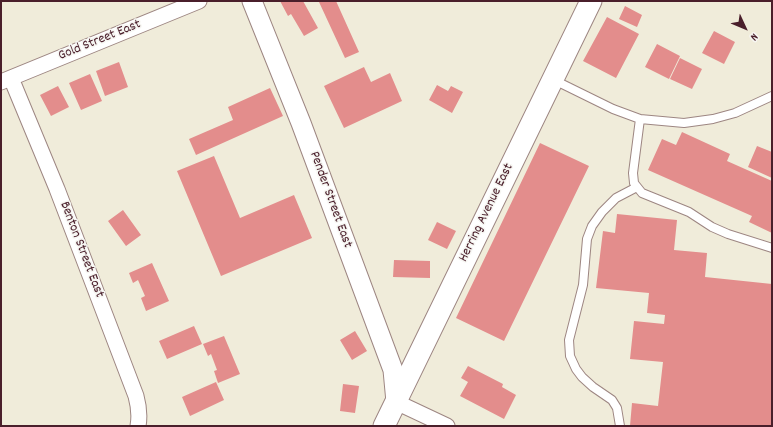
<!DOCTYPE html>
<style>
body{margin:0}
#map{position:relative;width:773px;height:427px;overflow:hidden;background:#f0ecda;font-family:Dekko,sans-serif}
canvas{display:block}
.frame{position:absolute;inset:0;border:2px solid #4a1f2b;pointer-events:none}
.north{position:absolute;left:725px;top:8px;width:40px;height:40px;-webkit-text-stroke:3px #f6f6f2;paint-order:stroke;rotate:134deg;font-size:11px;font-weight:700;line-height:16px;text-align:center;color:#4a1f2b}
.north::after{content:'';display:block;margin:auto;width:14px;height:18px;background:#4a1f2b;clip-path:polygon(50% 0,100% 100%,50% 72%,0 100%)}
</style>
<div id="map">
<canvas width="773" height="427"></canvas>
<div class="frame"></div>
<div class="north">N</div>
</div>
<script>
const c = document.querySelector('canvas').getContext('2d');
c.lineJoin = 'round';
function fill(path, color) { c.fillStyle = color; c.fill(path, 'evenodd'); }
function strokePath(path, color, width, dash) { c.strokeStyle = color; c.lineWidth = width; c.lineCap = dash ? 'butt' : 'round'; c.setLineDash(dash || []); c.stroke(path); }
function drawText(font, color, halo, rows, align = 'center') {
  c.font = font + ' Dekko,sans-serif'; c.lineWidth = 3; c.setLineDash([]); c.textBaseline = 'middle'; c.strokeStyle = halo; c.fillStyle = color; for (const [text, x, y, turn = 0] of rows) {
    c.save(); c.translate(x, y); c.rotate((+turn || 0) * Math.PI / 180); c.textAlign = isNaN(turn) ? turn : align; if (halo) c.strokeText(text, 0, 0); c.fillText(text, 0, 0); c.restore();
  }
}
fill(new Path2D(`
 M280 1H303L318 28 304 36 291 14 288 16Z
 M321 1H336L359 52 345 58 319 2Z
 M625 6 642 15 637 27 619 19Z
 M607 17 639 34 616 78 583 61Z
 M714 31 735 42 724 64 702 53Z
 M657 44 680 56 669 79 645 67Z
 M680 58 702 69 692 89 670 79Z
 M119 62 128 87 105 96 96 71Z
 M364 67 371 82 390 73 402 101 344 128 324 86Z
 M90 74 102 101 81 110 69 83Z
 M437 85 448 91 451 86 463 92 452 113 429 100Z
 M58 86 69 107 51 116 40 95Z
 M270 88 283 116 196 155 189 139 233 120 228 107Z
 M682 132 730 154 727 161 772 181V233L749 222 752 216 648 170 662 139 676 145Z
 M540 143 589 166 504 341 456 318Z
 M757 146 772 152V178L748 167Z
 M214 156 240 218 294 195 312 238 221 276 177 171Z
 M123 210 141 235 126 246 108 221Z
 M617 214 677 220 674 250 707 253 705 277 772 284V426H630L632 403 658 406 663 362 630 359 634 321 664 324 665 315 647 313 649 293 596 288 603 231 615 233Z
 M437 222 456 231 447 249 428 240Z
 M394 260 430 261V278L393 277Z
 M152 263 169 301 146 311 141 298 145 296 138 280 133 283 129 273Z
 M194 326 202 344 167 359 159 341Z
 M355 331 367 351 352 360 340 340Z
 M224 336 240 374 218 383 214 371 217 370 211 354 208 356 203 344Z
 M468 366 503 384 502 387 516 395 504 419 460 396 468 382 461 378Z
 M216 382 224 400 190 416 182 397Z
 M343 384 359 386 355 413 340 411Z`), '#e38d8c');
const service = new Path2D(`
 M554 80 613 109 640 119 684 123 713 119 735 113 772 96
 M640 119 633 173 634 183 642 193 689 212 712 227 728 234 772 248
 M620 426 617 408 612 400 593 387 582 377 576 369 570 356 569 340 583 285 587 239 592 226 602 212 616 198 637 187`);
const minor = new Path2D(`
 M11 78 57 189 136 396C139 407 140 415 138 426
 M1 82 199 1
 M396 402 447 426`);
const tertiary = new Path2D(`
 M252 1 301 123 393 370 396 402`);
const secondary = new Path2D(`
 M384 426 591 1`);
strokePath(service, '#9d8682', 10);
strokePath(minor, '#9d8682', 17);
strokePath(tertiary, '#9d8682', 21);
strokePath(secondary, '#9d8682', 23);
strokePath(service, '#fff', 8);
strokePath(minor, '#fff', 15);
strokePath(tertiary, '#fff', 19);
strokePath(secondary, '#fff', 21);
drawText('14px', '#4a1f2b', '#f6f6f2', [
 ["Gold Street East",100,41,-22],
 ["Pender Street East",330,200,70],
 ["Herring Avenue East",487,213,-64],
 ["Benton Street East",81,250,69]
]);
</script>
